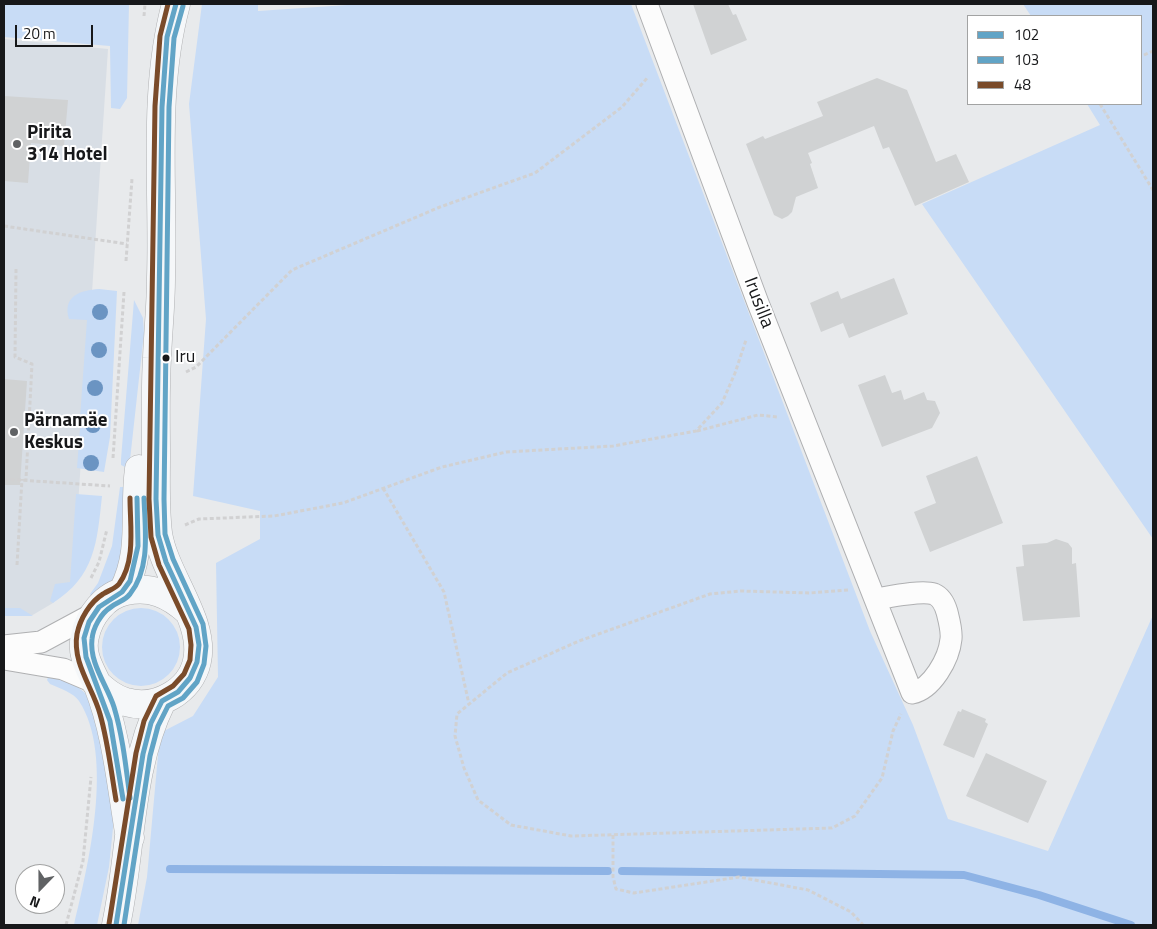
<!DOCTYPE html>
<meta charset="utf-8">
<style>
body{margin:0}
#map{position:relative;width:1157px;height:929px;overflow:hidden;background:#e8eaec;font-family:"Titillium Web",sans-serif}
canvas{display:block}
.frame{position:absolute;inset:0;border:5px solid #17181a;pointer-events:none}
.legend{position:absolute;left:967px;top:15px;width:175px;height:90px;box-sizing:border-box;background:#fff;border:1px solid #a2a3a3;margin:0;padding:6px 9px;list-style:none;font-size:15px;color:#17181a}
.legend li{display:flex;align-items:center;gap:10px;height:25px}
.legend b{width:25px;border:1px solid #a2a3a3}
.north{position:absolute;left:15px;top:864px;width:50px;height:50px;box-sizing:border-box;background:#fff;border:1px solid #a2a3a3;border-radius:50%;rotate:202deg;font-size:14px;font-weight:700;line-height:20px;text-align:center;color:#17181a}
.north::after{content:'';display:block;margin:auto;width:18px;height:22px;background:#606264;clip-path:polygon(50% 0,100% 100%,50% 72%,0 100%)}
.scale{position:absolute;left:15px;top:25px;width:78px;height:22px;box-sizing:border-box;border:2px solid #17181a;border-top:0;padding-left:6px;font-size:15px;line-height:18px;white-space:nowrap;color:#17181a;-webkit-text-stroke:4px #fff;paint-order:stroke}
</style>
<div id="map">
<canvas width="1157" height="929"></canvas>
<div class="frame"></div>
<ul class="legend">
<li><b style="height:6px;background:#61a4c6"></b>102</li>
<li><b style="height:6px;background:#61a4c6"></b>103</li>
<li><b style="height:6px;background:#7a4b2a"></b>48</li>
</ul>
<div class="north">N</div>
<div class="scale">20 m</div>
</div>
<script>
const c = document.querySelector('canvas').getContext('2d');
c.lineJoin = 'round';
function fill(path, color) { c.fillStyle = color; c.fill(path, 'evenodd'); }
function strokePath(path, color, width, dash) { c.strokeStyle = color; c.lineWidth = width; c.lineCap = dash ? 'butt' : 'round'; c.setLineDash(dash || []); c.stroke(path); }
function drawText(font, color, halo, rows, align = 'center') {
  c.font = font + ' "Titillium Web",sans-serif'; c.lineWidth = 4; c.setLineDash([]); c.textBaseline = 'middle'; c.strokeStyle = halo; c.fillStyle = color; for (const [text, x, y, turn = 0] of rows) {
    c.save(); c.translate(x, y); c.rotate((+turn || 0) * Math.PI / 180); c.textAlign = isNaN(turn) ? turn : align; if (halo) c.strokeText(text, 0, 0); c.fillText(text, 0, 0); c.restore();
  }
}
fill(new Path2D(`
 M4 39 108 49 73 581 53 603 31 616H4Z`), '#d8dee5');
fill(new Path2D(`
 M4 4H129L127 98 120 109 111 108 110 46 4 37Z
 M202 4H258V11L362 4H631L870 631 913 725 948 819 1048 851 1153 615V925H138L147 877 160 733 193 716 218 677 216 563 260 539V511L193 496 206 319 189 104Z
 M1023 4H1153V539L922 204 1100 125 1087 104H1141V16H1031Z
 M99 289 117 291 110 437 104 472 77 468 80 428 64 427 61 421 65 417 80 418 87 320 69 319C62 296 81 290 99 289Z
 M134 300 143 318 144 333 129 469 121 465V459Z
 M120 487H127L125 545 120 562 112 581 92 598 90 594 98 583 112 546Z
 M76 494 102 496C97 543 95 576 53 603L50 601 55 584 70 582Z
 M4 608H20L33 616H4Z
 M102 647a39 39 0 1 1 78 0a39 39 0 1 1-78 0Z
 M49 675 73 683 85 693 102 731 114 818 109 867 97 925H74C88 866 115 756 79 701 74 693 59 688 50 684L47 680Z`), '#c8dcf6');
strokePath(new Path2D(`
 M170 869 608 871
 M622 871 964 875 1039 895 1131 925`), '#8eb3e5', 8);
fill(new Path2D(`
 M693 4H728L733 15 736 14 747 40 711 55Z
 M877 78 907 90 936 162 956 154 969 182 915 206 889 147 883 149 874 126 808 153 812 163 810 164 818 188 796 197 792 212 788 216 782 219 774 215 746 144 763 136 765 139 823 116 817 102Z
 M4 96 68 100 64 146 31 143 28 183 4 181Z
 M894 278 908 314 849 338 843 323 821 332 810 303 838 291 841 299Z
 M885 375 892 393 901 390 904 400 924 392 927 400 935 401 940 413 932 428 882 447 858 385Z
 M4 379 27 381 20 485H4Z
 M977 456 1003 523 930 552 914 512 936 503 926 476Z
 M1056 539 1068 543 1072 548V564L1076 563 1080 617 1023 621 1016 567 1024 566 1022 545 1047 543Z
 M962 709 986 719 985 722 988 724 974 758 943 745 958 711 961 712Z
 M986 753 1047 781 1028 823 966 796Z`), '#d0d2d3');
const street = new Path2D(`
 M647 4 758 303 912 693C932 689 949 659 951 639 952 631 949 620 947 612 945 605 941 597 934 594 921 590 889 597 876 599
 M4 646 41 642 93 614
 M4 659 63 669 96 683`);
const secondary = new Path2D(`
 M123 591C144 550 133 512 139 469
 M96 683C105 691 114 699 126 702 156 711 191 691 197 661 206 621 164 575 158 533 155 508 156 483 156 457 156 424 155 391 157 358 158 331 161 305 161 278 164 187 152 93 176 4
 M130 838C121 787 117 734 98 686 91 670 80 655 85 636 89 616 105 595 126 591 151 586 169 594 188 611
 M116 925C132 851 128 769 162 701`);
strokePath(street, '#afb0b2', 23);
strokePath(secondary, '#afb0b2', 29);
strokePath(new Path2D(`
 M144 16 145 4
 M1144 55 1153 51
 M1100 104 1153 190
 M4 226 127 244
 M126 261 132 179
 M16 269 15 357 32 364 26 479
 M186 372 196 367 292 270 440 207 535 173 622 107 648 77
 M697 431 758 415 778 417
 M113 458 124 292
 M4 479 110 486
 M383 488 444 592 469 704
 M185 525 199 519 274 516 343 503 442 467 506 452 613 446 696 431 722 403 735 373 746 340
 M17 565 22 479
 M91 578 99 562 107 529
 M848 590 810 593 741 591 710 594 579 641 507 673 457 714 455 736 464 768 478 800 511 825 571 836 832 828 855 816 882 778 893 731 901 714
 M613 835V877L616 889 634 893 739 877 808 890 851 912 863 925
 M66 925 83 861 91 777`), '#d1d1d2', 3, [4, 2.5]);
strokePath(street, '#fcfcfc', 21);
strokePath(secondary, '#f5f7f9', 28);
strokePath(new Path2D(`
 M123 799 110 721 86 657 84 638 89 622 99 607 122 592 130 581 138 546 137 498
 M116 925 143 754 151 723 162 701 178 692 190 678 197 662 199 645 196 627 166 562 158 535 156 499 162 107 167 37 176 4`), '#61a4c6', 5);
strokePath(new Path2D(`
 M130 798C126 768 123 737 114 707 107 685 89 663 92 639 93 628 101 613 111 607 117 602 125 601 130 594 151 568 145 529 144 498
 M124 925 150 756 158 726 168 706 183 698 197 682 204 664 206 646 203 624 173 559 165 534 164 499 169 107 174 38 183 6`), '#61a4c6', 5);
strokePath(new Path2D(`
 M116 800C111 771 108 742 100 714 93 688 72 663 77 634 80 619 90 602 103 594 109 590 115 589 119 584 136 561 130 525 130 498
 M109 924 136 753 144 721 156 696 173 686 184 674 190 660 191 645 189 629 159 565 151 537 149 499 155 106 160 36 168 4`), '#7a4b2a', 5);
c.fillStyle = '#6b94c2';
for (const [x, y] of [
 [100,312],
 [99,350],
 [95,388],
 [93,425],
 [91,463]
]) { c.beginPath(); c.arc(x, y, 8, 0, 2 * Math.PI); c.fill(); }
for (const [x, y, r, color] of [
 [17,144,5,"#606264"],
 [166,358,4.5,"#17181a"],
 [14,432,5,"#606264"]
]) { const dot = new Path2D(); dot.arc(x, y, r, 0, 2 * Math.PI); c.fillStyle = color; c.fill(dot); strokePath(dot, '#fff', 2); }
drawText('18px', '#17181a', '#fff', [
 ["Iru",175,358]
], 'left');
drawText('bold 19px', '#17181a', '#fff', [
 ["Pirita",27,133],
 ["314 Hotel",27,155],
 ["Pärnamäe",24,421],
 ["Keskus",24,443]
], 'left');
drawText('19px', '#17181a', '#fff', [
 ["Irusilla",758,303,69]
]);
</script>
